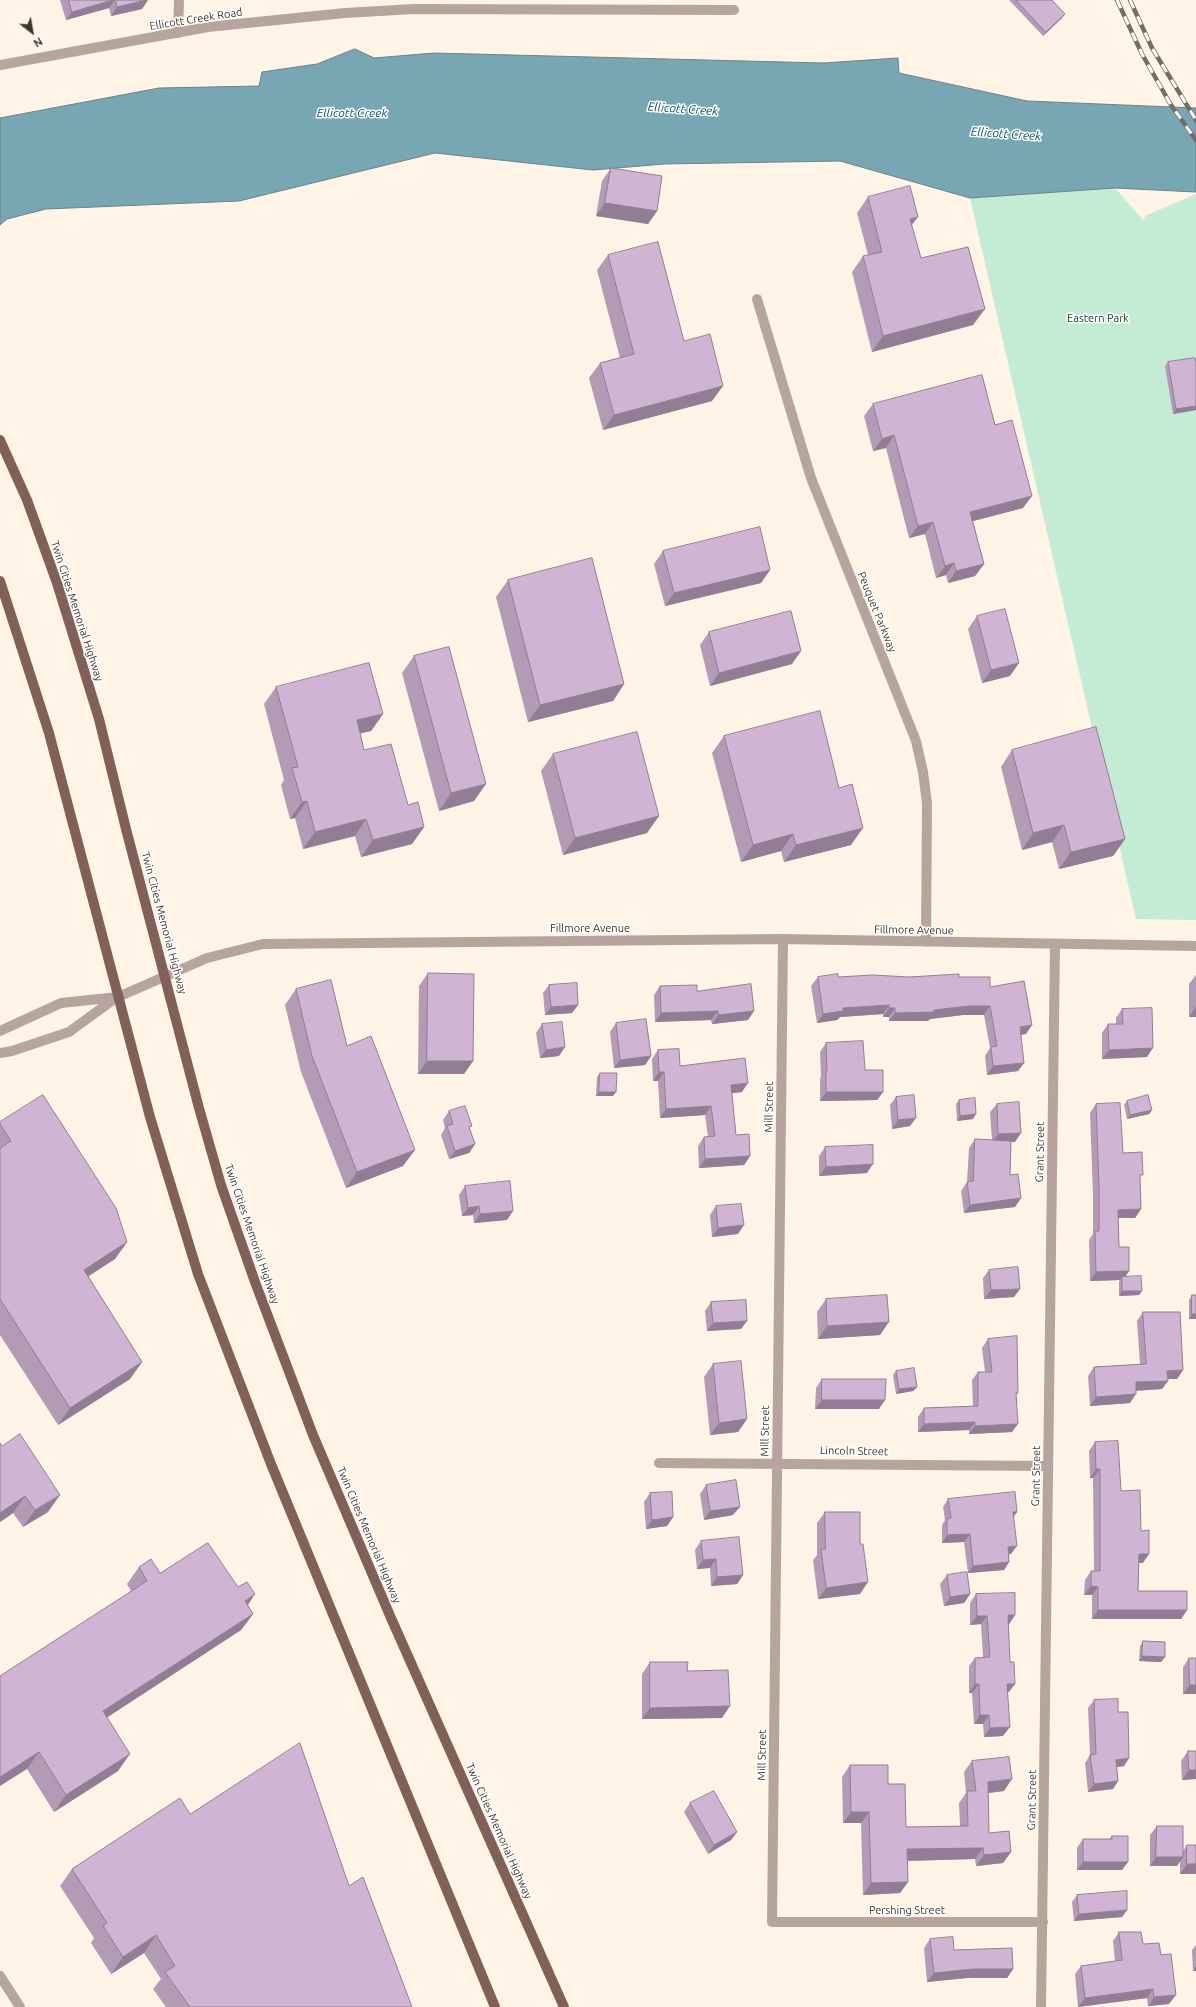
<!DOCTYPE html>
<style>
body{margin:0}
#map{position:relative;width:1196px;height:2007px;overflow:hidden;background:#fff4e5;font-family:Ubuntu,sans-serif}
canvas{display:block}
.north{position:absolute;left:12px;top:12px;width:40px;height:40px;-webkit-text-stroke:3px #fff;paint-order:stroke;rotate:149deg;font-size:11px;font-weight:700;line-height:16px;text-align:center;color:#3d362c}
.north::after{content:'';display:block;margin:auto;width:14px;height:18px;background:#3d362c;clip-path:polygon(50% 0,100% 100%,50% 72%,0 100%)}
</style>
<div id="map">
<canvas width="1196" height="2007"></canvas>
<div class="north">N</div>
</div>
<script>
const c = document.querySelector('canvas').getContext('2d');
c.lineJoin = 'round';
function fill(path, color) { c.fillStyle = color; c.fill(path, 'evenodd'); }
function strokePath(path, color, width, dash) { c.strokeStyle = color; c.lineWidth = width; c.lineCap = dash ? 'butt' : 'round'; c.setLineDash(dash || []); c.stroke(path); }
function drawText(font, color, halo, rows, align = 'center') {
  c.font = font + ' Ubuntu,sans-serif'; c.lineWidth = 3; c.setLineDash([]); c.textBaseline = 'middle'; c.strokeStyle = halo; c.fillStyle = color; for (const [text, x, y, turn = 0] of rows) {
    c.save(); c.translate(x, y); c.rotate((+turn || 0) * Math.PI / 180); c.textAlign = isNaN(turn) ? turn : align; if (halo) c.strokeText(text, 0, 0); c.fillText(text, 0, 0); c.restore();
  }
}
fill(new Path2D(`
 M1115 188 1144 221 1145 216 1196 194V920L1136 919 970 198Z`), '#c4ebd4');
const water = new Path2D(`
 M355 49 374 58 434 53 823 63 898 58 899 73 1027 101 1196 108V192L1115 188 970 198 840 161 664 164 593 170 435 153 239 201 46 209 7 219 0 225V118L159 88 259 86 262 72 317 64Z`);
fill(water, '#78a6b2');
strokePath(water, '#66848a', 1);
strokePath(new Path2D(`
 M178 33 179 0
 M0 65 208 27 345 13 414 9 734 10
 M757 299 811 478 916 741 923 772 927 803 926 942
 M783 939 772 1922H1043
 M0 1031 61 1003 118 997 207 958 263 944 783 939 1196 946
 M0 1053 12 1051 69 1032 117 997
 M659 1463 1048 1466
 M0 1976 20 2007
 M1041 2007 1055 945`), '#b7a49e', 10);
strokePath(new Path2D(`
 M0 440 27 500 57 583 99 719 126 829 199 1108 221 1185 255 1282 313 1435 391 1618 564 2007
 M0 581 49 733 150 1117 198 1274 271 1464 495 2007`), '#816157', 10);
const rail = new Path2D(`
 M1117 0 1142 54 1171 105 1196 140
 M1130 0 1152 48 1196 120`);
strokePath(rail, '#746c60', 4.5);
strokePath(rail, '#fff', 3, [9]);
fill(new Path2D(`
 M60 0H148L142 9 111 16 109 8 66 20Z
 M1009 0H1052L1062 18 1043 36Z
 M611 168 657 211 648 224 596 216 602 181Z
 M868 197 911 225 921 258 973 325 872 352 852 272 863 256 868 255 857 213Z
 M608 255 684 341 712 401 603 430 589 378 600 363 620 358 597 270Z
 M1168 362H1196V410L1173 414 1165 366Z
 M873 404 995 425 1023 508 973 521 984 564 975 576 948 583 946 575 936 578 925 534 909 538 886 448 873 451 864 416Z
 M663 551 770 570 761 583 665 606 654 564Z
 M508 580 624 684 613 701 528 722 496 597Z
 M977 616 1010 676 982 683 968 629Z
 M709 632 792 664 710 686 700 645Z
 M414 656 474 801 439 811 402 673Z
 M276 687 383 714 371 731 360 733 364 750 408 805 424 827 412 844 361 857 355 836 303 849 295 818 290 819 281 785 284 780 264 704Z
 M724 736 851 845 784 862 781 851 741 862 712 753Z
 M1012 750 1125 839 1113 856 1059 869 1052 842 1022 850 1001 767Z
 M553 754 647 833 563 855 541 771Z
 M428 973 473 1061 464 1074H418L419 986Z
 M1196 975V1017H1189V984Z
 M818 977H959L990 987 1026 1034 1020 1035 1024 1063 1018 1071 987 1075 985 1056 990 1048 984 1015H963L930 1019 928 1021H889V1017H883V1014L840 1017 837 1020 817 1023 811 986Z
 M549 985 578 1005 572 1013 545 1015 543 993Z
 M660 986 697 991 754 1011 748 1020 712 1024 711 1020 655 1022 654 995Z
 M296 989 403 1166 346 1188 301 1072 285 1005Z
 M1122 1009 1147 1057 1102 1059V1033L1108 1024H1116V1018Z
 M616 1023 651 1056 645 1065 614 1068 610 1032Z
 M542 1024 559 1056 540 1058 536 1033Z
 M826 1043 865 1070 883 1092 877 1100 820 1101V1079L821 1077 820 1052Z
 M658 1050 680 1066 742 1092 732 1093 736 1135 750 1156 744 1165 699 1168 698 1146 704 1137H708L705 1115 660 1118 658 1081H653L652 1059Z
 M600 1073 613 1096H596L597 1077Z
 M896 1097 910 1126 892 1129 890 1105Z
 M959 1100 973 1119 957 1121 956 1104Z
 M1127 1101 1152 1110 1149 1114 1127 1119 1124 1105Z
 M997 1104 1015 1142H1011L1010 1175 1021 1198 1015 1207 964 1213 961 1191 967 1182 969 1148 975 1139 992 1140 990 1112Z
 M1096 1104 1123 1153 1140 1180 1141 1209 1135 1218H1118L1119 1247 1129 1271 1125 1277 1142 1291 1139 1295 1119 1296V1281L1120 1280 1090 1281 1089 1240 1093 1234V1195L1090 1113Z
 M449 1111 470 1130 475 1144 469 1153 449 1159 441 1135 445 1128 443 1120Z
 M0 1122 127 1242 115 1259 88 1276 142 1362 130 1379 58 1425 0 1335Z
 M825 1147 867 1173 819 1176V1156Z
 M465 1186 507 1220 474 1223 473 1215 462 1216 459 1195Z
 M716 1206 738 1234 712 1237 710 1215Z
 M989 1270 1014 1297 984 1299 983 1278Z
 M1192 1295 1196 1319H1189V1300Z
 M826 1299 880 1335 818 1339 817 1312Z
 M711 1302 741 1329 707 1331 705 1311Z
 M1143 1312 1183 1370 1177 1379H1168L1162 1389 1136 1391 1130 1403 1090 1406 1088 1376 1094 1367 1140 1364 1137 1321Z
 M988 1339 1018 1393 1016 1395 1012 1432 969 1434V1430L918 1432V1417L924 1408 973 1406 972 1380 978 1372H985L982 1348Z
 M713 1364 747 1419 738 1432 710 1435 704 1377Z
 M896 1371 917 1387 913 1391 896 1394 893 1375Z
 M822 1379 879 1409H815L816 1388Z
 M1095 1442 1121 1491 1141 1531 1143 1563H1139L1138 1591 1187 1610 1181 1619H1092V1595H1084L1085 1580 1091 1571H1094L1093 1478H1090L1089 1451Z
 M0 1443 48 1512 23 1527 13 1513 0 1522Z
 M706 1485 733 1515 704 1520 700 1494Z
 M650 1493 673 1517 667 1526 646 1529 644 1502Z
 M948 1499 1017 1512 1014 1516 1011 1554H1008L1009 1562 1004 1570 968 1573 964 1542 942 1543V1525L945 1520 943 1507Z
 M825 1512 860 1594 818 1599 813 1560 817 1555V1523Z
 M701 1541 743 1575 737 1584 711 1586 710 1568 697 1569 695 1550Z
 M139 1567 160 1573 248 1605 253 1614 241 1630 107 1717 118 1771 54 1812 27 1769 131 1591 127 1584Z
 M947 1575 970 1594 964 1603 944 1606 940 1584Z
 M976 1594 1015 1615 1009 1624V1692H1007L1003 1736 984 1737 983 1724H974L972 1693H969V1666L975 1658 983 1657 981 1624 970 1625V1603Z
 M1143 1641 1165 1657 1161 1662 1139 1661 1140 1646Z
 M1189 1658 1196 1694H1183V1667Z
 M650 1662 687 1671 722 1718 642 1719V1674Z
 M1094 1700 1118 1712 1129 1758 1124 1766 1117 1767 1118 1781 1113 1789 1088 1792 1085 1763 1090 1755 1088 1708Z
 M1188 1751H1196V1779L1182 1780 1181 1761Z
 M972 1761 1004 1791 988 1793 989 1833 1011 1852 1003 1863 976 1866 975 1859 907 1861 908 1882 900 1893 863 1895 861 1823H843L842 1777 850 1765 888 1784 906 1827 960 1826 959 1803 966 1793 964 1772Z
 M690 1803 737 1832 731 1840 708 1854 684 1812Z
 M190 1814 349 1886 412 2007H166L153 1989 161 1979 144 1953 111 1974 91 1943 94 1938 60 1886 72 1869Z
 M1157 1826 1183 1851 1187 1845 1196 1874H1180V1861L1177 1866H1150V1835Z
 M1112 1836 1122 1870H1077V1848L1083 1839H1109Z
 M1077 1895 1127 1910 1122 1917 1074 1921 1072 1902Z
 M1119 1932 1143 1944 1161 1955 1169 2004 1148 2006 1147 1998 1078 2007 1075 1974 1081 1966 1115 1961 1113 1941Z
 M930 1939 954 1950 1013 1969 1007 1978H967L927 1982 924 1948Z
 M1196 1945V1971H1193L1192 1950Z`), '#b39bb5');
fill(new Path2D(`
 M113 0H115L109 8 66 20 72 12Z
 M148 0 142 9 111 16 117 7Z
 M1065 14 1062 18 1043 36 1046 32Z
 M605 203 657 211 648 224 596 216Z
 M918 217 906 232 910 219Z
 M985 309 973 325 872 352 883 336Z
 M723 386 712 401 603 430 614 415Z
 M1196 406V410L1173 414 1176 409Z
 M894 435 886 448 873 451 882 439Z
 M1032 496 1023 508 962 524 970 512Z
 M933 522 925 534 909 538 918 526Z
 M954 563 946 575 936 578 945 566Z
 M984 564 975 576 948 583 956 571Z
 M770 570 761 583 665 606 674 593Z
 M801 651 792 664 710 686 719 673Z
 M1019 663 1010 676 982 683 991 670Z
 M624 684 613 701 528 722 540 705Z
 M383 714 371 731 345 737 357 720Z
 M486 784 474 801 439 811 451 793Z
 M307 801 295 818 290 819 302 802Z
 M659 816 647 833 563 855 575 838Z
 M366 819 355 836 303 849 315 832Z
 M1064 825 1052 842 1022 850 1033 833Z
 M424 827 412 844 361 857 373 840Z
 M863 828 851 845 784 862 796 845Z
 M793 834 781 851 741 862 753 845Z
 M1125 839 1113 856 1059 869 1071 852Z
 M578 1005 572 1013 545 1015 551 1007Z
 M889 1005 883 1014 840 1017 837 1020 817 1023 823 1014 843 1008Z
 M969 1006H990L984 1015H963L930 1019 928 1021H889L895 1013 934 1010Z
 M1196 1007V1017H1189Z
 M889 1008H895L889 1017H883Z
 M718 1011 711 1020 655 1022 661 1013Z
 M754 1011 748 1020 712 1024 718 1015Z
 M1032 1025 1026 1034 1013 1036 1020 1027Z
 M565 1047 559 1056 540 1058 546 1050Z
 M1153 1048 1147 1057 1102 1059 1109 1050Z
 M651 1056 645 1065 614 1068 620 1060Z
 M427 1061H473L464 1074H418Z
 M1024 1063 1018 1071 987 1075 993 1066Z
 M659 1072H664L658 1081H653Z
 M748 1083 742 1092 725 1094 731 1085Z
 M599 1092H616L613 1096H596Z
 M826 1092H883L877 1100 820 1101Z
 M711 1106 705 1115 660 1118 666 1109Z
 M1152 1110 1149 1114 1127 1119 1130 1115Z
 M976 1114 973 1119 957 1121 960 1116Z
 M916 1118 910 1126 892 1129 898 1120Z
 M1021 1133 1015 1142 992 1143 998 1134Z
 M475 1144 469 1153 449 1159 455 1151Z
 M415 1150 403 1166 346 1188 357 1172Z
 M750 1156 744 1165 699 1168 705 1159Z
 M873 1164 867 1173 819 1176 826 1167Z
 M1021 1198 1015 1207 964 1213 970 1205Z
 M479 1206 473 1215 462 1216 468 1208Z
 M1141 1209 1135 1218H1112L1118 1210Z
 M513 1211 507 1220 474 1223 480 1214Z
 M744 1225 738 1234 712 1237 718 1228Z
 M127 1242 115 1259 72 1287 84 1270Z
 M1129 1271 1123 1280 1122 1277 1120 1280 1090 1281 1096 1272Z
 M1020 1289 1014 1297 984 1299 991 1290Z
 M1122 1291H1142L1139 1295 1119 1296Z
 M1192 1314H1196V1319H1189Z
 M747 1321 741 1329 707 1331 713 1323Z
 M889 1322 880 1335 818 1339 827 1326Z
 M142 1362 130 1379 58 1425 70 1408Z
 M1183 1370 1177 1379H1161L1167 1371Z
 M1168 1381 1162 1389 1129 1391 1136 1382Z
 M917 1387 913 1391 896 1394 899 1389Z
 M1136 1394 1130 1403 1090 1406 1096 1397Z
 M822 1400H885L879 1409H815Z
 M747 1419 738 1432 710 1435 719 1423Z
 M975 1422 969 1430 918 1432 924 1424Z
 M1018 1424 1012 1432 969 1434 975 1426Z
 M1096 1469H1100L1093 1478H1090Z
 M60 1495 48 1512 23 1527 35 1510Z
 M25 1496 13 1513 0 1522V1513Z
 M740 1507 733 1515 704 1520 710 1511Z
 M1013 1512H1017L1012 1519Z
 M673 1517 667 1526 646 1529 652 1520Z
 M970 1534 964 1542 942 1543 947 1535Z
 M1017 1546 1011 1554 1002 1555 1008 1547Z
 M1139 1554H1149L1143 1563H1133Z
 M716 1559 710 1568 697 1569 703 1560Z
 M1009 1562 1004 1570 968 1573 973 1566Z
 M743 1575 737 1584 711 1586 717 1577Z
 M868 1582 860 1594 818 1599 826 1588Z
 M1091 1586 1098 1587 1092 1595H1084Z
 M255 1594 244 1611 245 1601Z
 M970 1594 964 1603 944 1606 950 1597Z
 M1098 1610H1187L1181 1619H1092Z
 M253 1614 241 1630 91 1728 103 1711Z
 M1008 1615H1015L1009 1624H1002Z
 M977 1616H987L981 1624 970 1625Z
 M1142 1656 1165 1657 1161 1662 1139 1661Z
 M975 1684H979L972 1693H969Z
 M1007 1684H1015L1009 1692H1001Z
 M1190 1685H1196V1694H1183Z
 M730 1706 722 1718 642 1719 650 1708Z
 M980 1715H989L983 1724H974Z
 M1010 1727 1003 1736 984 1737 990 1728Z
 M39 1752 27 1769 0 1786V1777Z
 M130 1754 118 1771 54 1812 66 1795Z
 M1129 1758 1124 1766 1110 1768 1116 1760Z
 M1189 1770H1196V1779L1182 1780Z
 M1012 1779 1004 1791 980 1794 988 1782Z
 M1118 1781 1113 1789 1088 1792 1094 1784Z
 M851 1812H869L861 1823H843Z
 M737 1832 731 1840 708 1854 714 1845Z
 M983 1848 975 1859 899 1861 907 1849Z
 M1011 1852 1003 1863 976 1866 984 1855Z
 M1156 1857H1183L1177 1866H1150Z
 M1083 1862H1128L1122 1870H1077Z
 M1187 1864H1196V1874H1180Z
 M908 1882 900 1893 863 1895 871 1883Z
 M1127 1910 1122 1917 1074 1921 1079 1914Z
 M156 1935 144 1953 111 1974 123 1957Z
 M1196 1966V1971H1193Z
 M973 1969H1013L1007 1978H967L927 1982 934 1973Z
 M1153 1989 1147 1998 1078 2007 1085 1998Z
 M1176 1995 1169 2004 1148 2006 1154 1997Z`), '#927e94');
const building = new Path2D(`
 M69 0H113L72 12Z
 M116 0H147L117 7Z
 M1016 0H1052L1065 14 1046 32Z
 M611 168 662 176 657 211 605 203Z
 M910 186 918 217 910 219 921 258 968 247 985 309 883 336 863 256 882 252 868 197Z
 M658 242 684 341 710 334 723 386 614 415 600 363 634 354 608 255Z
 M1195 358 1196 362V406L1176 409 1168 362Z
 M982 375 995 425 1012 420 1032 496 970 512 984 564 956 571 954 563 945 566 933 522 918 526 894 435 882 439 873 404Z
 M760 527 770 570 674 593 663 551Z
 M592 558 624 684 540 705 508 580Z
 M1005 609 1019 663 991 670 977 616Z
 M791 611 801 651 719 673 709 632Z
 M449 647 486 784 451 793 414 656Z
 M369 663 383 714 357 720 364 750 391 744 408 805 418 802 424 827 373 840 366 819 315 832 307 801 302 802 292 768 298 767 276 687Z
 M820 711 839 788 852 784 863 828 796 845 793 834 753 845 724 736Z
 M1096 727 1125 839 1071 852 1064 825 1033 833 1012 750Z
 M637 732 659 816 575 838 553 754Z
 M428 973 474 974 473 1061H427Z
 M838 974V977L873 975 909 977 959 974V977H990V987L1024 981 1032 1025 1020 1027 1024 1063 993 1066 991 1047 997 1046 990 1006H969L934 1010V1012L895 1013V1008H889V1005L843 1008V1011L823 1014 818 977Z
 M331 980 347 1046 371 1036 415 1150 357 1172 312 1056 296 989Z
 M577 983 578 1005 551 1007 549 985Z
 M751 984 754 1011 718 1015V1011L661 1013 660 986 697 985V991Z
 M1152 1008 1153 1048 1109 1050 1108 1024H1123L1122 1009Z
 M646 1019 651 1056 620 1060 616 1023Z
 M562 1022 565 1047 546 1050 542 1024Z
 M863 1041 865 1070H883V1092H826V1071H827L826 1043Z
 M679 1049 680 1066 745 1058 748 1083 731 1085 736 1135 749 1134 750 1156 705 1159 704 1137 715 1136 711 1106 666 1109 664 1072H659L658 1050Z
 M600 1073H617L616 1092H599Z
 M43 1095 116 1208 127 1242 84 1270 142 1362 70 1408 0 1299V1148L11 1141 0 1124V1122Z
 M914 1095 916 1118 898 1120 896 1097Z
 M1148 1095 1152 1110 1130 1115 1127 1101Z
 M975 1098 976 1114 960 1116 959 1100Z
 M1019 1102 1021 1133 998 1134 997 1104Z
 M1120 1103 1123 1153 1142 1152 1143 1175H1140L1141 1209 1118 1210 1119 1247H1129V1271L1096 1272 1095 1231H1099V1186L1096 1104Z
 M465 1106 472 1126 469 1127 475 1144 455 1151 447 1126 453 1124 449 1111Z
 M975 1139 1011 1141 1010 1175 1018 1174 1021 1198 970 1205 967 1182 973 1181Z
 M873 1145V1164L826 1167 825 1147Z
 M510 1181 513 1211 480 1214 479 1206 468 1208 465 1186Z
 M741 1204 744 1225 718 1228 716 1206Z
 M1018 1267 1020 1289 991 1290 989 1270Z
 M1141 1276 1142 1291H1122V1277Z
 M887 1295 889 1322 827 1326 826 1299Z
 M1192 1295H1196V1314H1192Z
 M746 1300 747 1321 713 1323 711 1302Z
 M1143 1312H1180L1183 1370 1167 1371 1168 1381 1136 1382V1394L1096 1397 1094 1367 1146 1364Z
 M1017 1336 1018 1393H1016L1018 1424 975 1426V1422L924 1424V1408L978 1406V1372H992L988 1339Z
 M741 1361 747 1419 719 1423 713 1364Z
 M914 1368 917 1387 899 1389 896 1371Z
 M822 1379H886L885 1400H822Z
 M20 1434 60 1495 35 1510 25 1496 0 1513V1443L2 1446Z
 M1118 1441 1121 1491 1140 1490 1141 1531 1149 1530V1554H1139L1138 1591H1187V1610H1098V1587L1091 1586V1571H1100V1469H1096L1095 1442Z
 M736 1480 740 1507 710 1511 706 1485Z
 M672 1492 673 1517 652 1520 650 1493Z
 M1015 1492 1017 1512H1013L1017 1546 1008 1547 1009 1562 973 1566 970 1534 947 1535V1518H951L948 1499Z
 M825 1512H860V1544H863L868 1582 826 1588 821 1549H825Z
 M739 1537 743 1575 717 1577 716 1559 703 1560 701 1541Z
 M208 1543 238 1587 247 1582 255 1594 245 1601 253 1614 103 1711 130 1754 66 1795 39 1752 0 1777V1676L147 1581 139 1567 151 1559 160 1573Z
 M967 1572 970 1594 950 1597 947 1575Z
 M1015 1593V1615H1008L1010 1662H1014L1015 1684H1007L1010 1727 990 1728 989 1715H980L979 1684H975V1658L990 1657 987 1616H977L976 1594Z
 M1143 1641 1165 1642V1657L1142 1656Z
 M1189 1658H1196V1685H1190Z
 M650 1662H688L687 1671 728 1670 730 1706 650 1708Z
 M1118 1699V1712H1128L1129 1758 1116 1760 1118 1781 1094 1784 1090 1755 1096 1754 1094 1700Z
 M300 1743 349 1886 363 1877 412 2007H190L165 1972 175 1966 156 1935 123 1957 103 1926 107 1923 72 1869 180 1798 190 1814Z
 M1188 1751H1196V1770H1189Z
 M1009 1757 1012 1779 988 1782 989 1833 1009 1831 1011 1852 984 1855 983 1848 907 1849 908 1882 871 1883 869 1812H851L850 1765H888V1784H905L906 1827 968 1826 967 1791H976L972 1761Z
 M714 1791 737 1832 714 1845 690 1803Z
 M1157 1826H1183V1857H1156Z
 M1112 1836H1128V1862H1083V1839H1112Z
 M1187 1845H1196V1864H1187Z
 M1127 1891V1910L1079 1914 1077 1895Z
 M1119 1932H1141L1143 1944 1159 1943 1161 1955 1171 1954 1176 1995 1154 1997 1153 1989 1085 1998 1081 1966 1122 1960Z
 M953 1937 954 1950 1012 1948 1013 1969H973L934 1973 930 1939Z`);
fill(building, '#d0b4d3');
strokePath(building, '#927e94', 1);
drawText('11px', '#3d362c', '#fff', [
 ["Ellicott Creek Road",196,19,-9],
 ["Twin Cities Memorial Highway",77,611,72],
 ["Peuquet Parkway",877,612,68],
 ["Twin Cities Memorial Highway",164,923,75],
 ["Fillmore Avenue",590,928],
 ["Fillmore Avenue",914,930,1],
 ["Mill Street",769,1107,-89],
 ["Grant Street",1040,1152,-89],
 ["Twin Cities Memorial Highway",252,1234,71],
 ["Mill Street",765,1431,-89],
 ["Lincoln Street",854,1451,1],
 ["Grant Street",1036,1476,-89],
 ["Twin Cities Memorial Highway",369,1535,67],
 ["Mill Street",762,1755,-89],
 ["Grant Street",1032,1800,-89],
 ["Twin Cities Memorial Highway",499,1831,66],
 ["Pershing Street",907,1910]
]);
drawText('11px', '#14442d', '#fff', [
 ["Eastern Park",1098,318]
]);
drawText('italic 12px', '#0c505e', '#fff', [
 ["Ellicott Creek",683,109,4],
 ["Ellicott Creek",352,113],
 ["Ellicott Creek",1006,134,4]
]);
</script>
